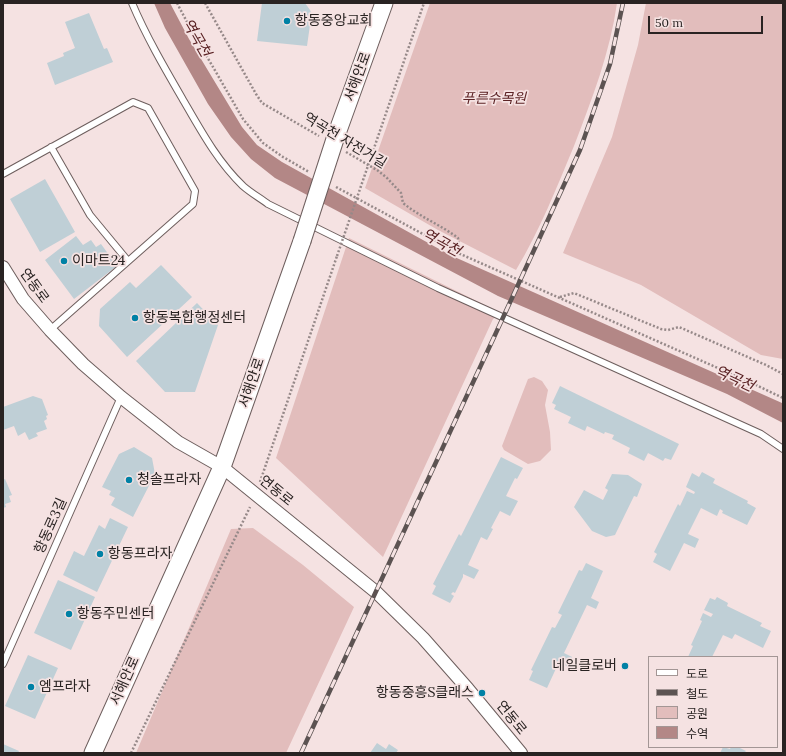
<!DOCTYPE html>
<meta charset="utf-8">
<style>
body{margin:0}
#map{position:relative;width:786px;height:756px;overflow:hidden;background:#f5e2e2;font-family:Lora,"Noto Sans KR",serif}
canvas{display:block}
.frame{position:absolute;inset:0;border:4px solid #292322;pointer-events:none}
.legend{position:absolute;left:648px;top:656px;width:130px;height:92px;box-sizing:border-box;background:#f5e2e2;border:1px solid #a39695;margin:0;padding:5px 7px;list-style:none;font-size:12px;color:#292322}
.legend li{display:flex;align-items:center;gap:8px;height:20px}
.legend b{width:20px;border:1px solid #a39695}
.scale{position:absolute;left:648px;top:16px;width:115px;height:18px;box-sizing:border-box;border:2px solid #292322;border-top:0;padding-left:5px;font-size:12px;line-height:14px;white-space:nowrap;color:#292322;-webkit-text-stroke:3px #f5e2e2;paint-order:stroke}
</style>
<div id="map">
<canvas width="786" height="756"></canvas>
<div class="frame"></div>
<ul class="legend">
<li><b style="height:5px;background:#fff"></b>도로</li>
<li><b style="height:5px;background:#5c5352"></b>철도</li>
<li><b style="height:11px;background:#e2bdbc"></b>공원</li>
<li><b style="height:11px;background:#b38786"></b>수역</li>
</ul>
<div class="scale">50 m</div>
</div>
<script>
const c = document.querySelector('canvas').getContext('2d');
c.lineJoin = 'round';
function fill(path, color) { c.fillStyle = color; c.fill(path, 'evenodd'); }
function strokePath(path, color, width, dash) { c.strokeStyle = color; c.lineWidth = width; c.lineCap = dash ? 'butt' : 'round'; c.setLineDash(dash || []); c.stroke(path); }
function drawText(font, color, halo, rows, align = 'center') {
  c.font = font + ' Lora,"Noto Sans KR",serif'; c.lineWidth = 3.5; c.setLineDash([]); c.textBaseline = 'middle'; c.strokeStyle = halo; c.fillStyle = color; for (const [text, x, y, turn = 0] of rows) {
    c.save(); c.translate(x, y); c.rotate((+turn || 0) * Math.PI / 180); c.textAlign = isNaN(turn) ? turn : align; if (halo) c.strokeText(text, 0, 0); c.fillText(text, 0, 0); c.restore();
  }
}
fill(new Path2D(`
 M430 3H617C610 53 592 99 574 146 556 189 540 230 516 270L438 230 365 188Z
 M646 3H783V359L761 355 641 285 563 253 612 137 638 45Z
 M349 238 501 313 493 319 383 557 276 458Z
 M534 377 542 381 548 390 545 405 550 432 551 450 540 461 528 464 504 450 502 446 528 379Z
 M253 528 303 565 354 607 286 753H136L231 529Z`), '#e2bdbc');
fill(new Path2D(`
 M154 3H170L189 39 242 127 257 145 282 162 450 255 782 403 783 404V423L727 394 498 296 275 178 251 159 231 137 208 104 165 28Z`), '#b38786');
fill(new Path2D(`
 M262 3H305L310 10 316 25H310L307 46 257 41Z
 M89 13 104 49 107 48 113 62 55 85 47 63 64 56 63 53 75 48 65 22Z
 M45 179 75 232 40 252 10 199Z
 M76 236 83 245 91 240 96 247 101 244 117 266 74 299 45 260Z
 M161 265 192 297 127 357 99 326 100 309 130 282 136 288Z
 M197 303 218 325 195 392H165L136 361Z
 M560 386 679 444 671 460 665 458 663 461 648 453 644 461 628 453 630 448 612 439 614 435 605 432 604 434 587 426 585 431 568 423 571 417 554 409 556 405 552 403Z
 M33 396 42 399 48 415 46 416 47 419 44 421 47 429 36 433 38 436 29 440 25 432 18 436 14 426 3 430V407Z
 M134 447 152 458 155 474 133 517 111 505 115 498 109 495 111 491 102 487 119 454Z
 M501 457 523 468 517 479 515 478 506 496 518 501 510 516 500 511 491 528 493 529 487 540 481 537 468 565 479 570 474 579 463 574V577L455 593 453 592 451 594 454 596 450 603 432 594 436 586 433 584 459 534 461 536Z
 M702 472 715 479 713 483 748 501 747 503 756 508 747 525 722 513 723 511 720 509 717 516 701 508 688 534 699 539 695 548 684 543 670 571 653 562 657 554 654 552 678 504 680 506 687 491 694 494 695 492 686 487 692 473 699 477Z
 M612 474 628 475 642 484 637 497 634 496 615 535 606 537 592 531 574 507 584 490 603 500 608 490 605 488Z
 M5 479 12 495 9 496 11 502 5 504 6 507 3 508V480Z
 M110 518 128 527 97 592 63 575 74 551 84 556 99 525 105 529Z
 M586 563 603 571 591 598 599 602 596 609 587 605 564 653 572 657 568 667 559 662 547 688 529 680 533 671 531 670 552 627 555 628 562 615 558 613 579 570 582 571Z
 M58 580 95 597 71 650 34 633Z
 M717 597 728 603 727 606 762 623 760 626 771 631 763 648 735 634 732 639 723 635 712 657H688L693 646 691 645 702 621 700 620 703 613 711 617 713 614 704 610 710 598 715 600Z
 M28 655 58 668 35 719 5 706Z
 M377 743 386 749 389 744 398 750 396 753H370Z
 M3 744 19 751 18 753H3Z
 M723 747 730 749 731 747H738L746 751 744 753H720Z`), '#bfcfd6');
const lane = new Path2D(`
 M132 3C146 36 164 67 182 98 200 129 217 161 243 186 251 193 260 198 268 204L438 288 761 434 783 449
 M51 147 90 215 128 261
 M3 174 133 102 148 108 195 191 193 204 50 330
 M3 664 121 397`);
const street = new Path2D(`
 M3 267 23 299 50 330 83 364 121 397 178 442 222 467 376 592 423 638 468 689 521 753`);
const secondary = new Path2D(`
 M336 136 384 3
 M93 753 222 467 302 241`);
strokePath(lane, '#6d5e5d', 8);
strokePath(street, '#6d5e5d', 14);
strokePath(secondary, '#6d5e5d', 19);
strokePath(new Path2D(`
 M177 3 187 22 243 119 263 143 283 157 309 172
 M205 3 256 94 262 103 319 136
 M346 152 377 170 387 178 401 193 403 203C420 217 441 225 458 238L459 247V253
 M372 154 424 3
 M336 187 458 253 754 384 783 398
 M560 297 574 293 661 329 668 330 679 327 766 365 783 374
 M260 482 337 256
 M131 753 250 507`), '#968989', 2.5, [2, 2]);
strokePath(lane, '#fff', 6);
strokePath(street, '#fff', 12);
strokePath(secondary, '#fff', 17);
const rail = new Path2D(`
 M301 753 495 335 580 150 610 64 623 3`);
strokePath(rail, '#5c5352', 4.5);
strokePath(rail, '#f5e2e2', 3, [9]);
const secondaryBridge = new Path2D(`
 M302 241 336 136`);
strokePath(secondaryBridge, '#6d5e5d', 19, []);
strokePath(new Path2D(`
 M337 256 372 154`), '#968989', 2.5, [2, 2]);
strokePath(secondaryBridge, '#fff', 17);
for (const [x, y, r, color] of [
 [287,21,4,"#0081a5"],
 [64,261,4,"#0081a5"],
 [135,318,4,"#0081a5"],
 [129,480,4,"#0081a5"],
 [100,554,4,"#0081a5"],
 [69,614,4,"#0081a5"],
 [625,666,4,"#0081a5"],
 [31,687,4,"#0081a5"],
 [482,693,4,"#0081a5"]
]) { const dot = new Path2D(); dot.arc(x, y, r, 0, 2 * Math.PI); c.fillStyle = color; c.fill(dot); strokePath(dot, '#f5e2e2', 1.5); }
drawText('14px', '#292322', '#f5e2e2', [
 ["항동중앙교회",295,21],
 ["이마트24",72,261],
 ["항동복합행정센터",143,318],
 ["청솔프라자",137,480],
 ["항동프라자",108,554],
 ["항동주민센터",77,614],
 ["네일클로버",617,666,"right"],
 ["엠프라자",39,687],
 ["항동중흥S클래스",474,693,"right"]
], 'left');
drawText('14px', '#292322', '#f5e2e2', [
 ["서해안로",358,77,-70],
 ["역곡천 자전거길",345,141,31],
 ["연동로",34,286,54],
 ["서해안로",252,383,-71],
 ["연동로",276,491,39],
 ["항동로3길",51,526,-66],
 ["서해안로",125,681,-66],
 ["연동로",511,718,51]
]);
drawText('italic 14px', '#5c2325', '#f5e2e2', [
 ["푸른수목원",494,99]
]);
drawText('italic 15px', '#592123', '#f5e2e2', [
 ["역곡천",196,38,60],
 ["역곡천",441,243,29],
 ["역곡천",734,379,25]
]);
</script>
